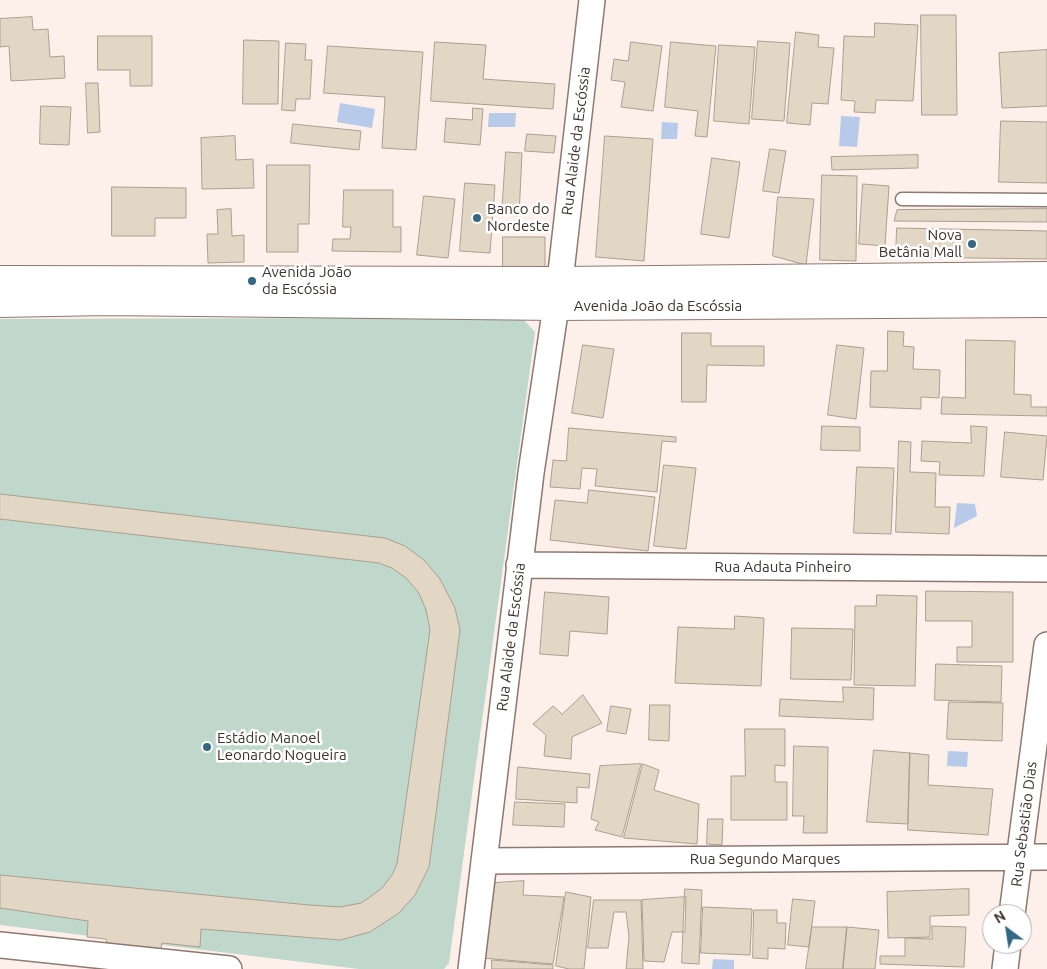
<!DOCTYPE html>
<meta charset="utf-8">
<style>
body{margin:0}
#map{position:relative;width:1047px;height:969px;overflow:hidden;background:#fdf0ea;font-family:Ubuntu,sans-serif}
canvas{display:block}
.north{position:absolute;left:982px;top:904px;width:50px;height:50px;box-sizing:border-box;background:#fff;border:1px solid #b1aeac;border-radius:50%;rotate:329deg;font-size:14px;font-weight:700;line-height:20px;text-align:center;color:#3c3430}
.north::after{content:'';display:block;margin:auto;width:18px;height:22px;background:#346784;clip-path:polygon(50% 0,100% 100%,50% 72%,0 100%)}
</style>
<div id="map">
<canvas width="1047" height="969"></canvas>
<div class="north">N</div>
</div>
<script>
const c = document.querySelector('canvas').getContext('2d');
c.lineJoin = 'round';
function fill(path, color) { c.fillStyle = color; c.fill(path, 'evenodd'); }
function strokePath(path, color, width, dash) { c.strokeStyle = color; c.lineWidth = width; c.lineCap = dash ? 'butt' : 'round'; c.setLineDash(dash || []); c.stroke(path); }
function drawText(font, color, halo, rows, align = 'center') {
  c.font = font + ' Ubuntu,sans-serif'; c.lineWidth = 5; c.setLineDash([]); c.textBaseline = 'middle'; c.strokeStyle = halo; c.fillStyle = color; for (const [text, x, y, turn = 0] of rows) {
    c.save(); c.translate(x, y); c.rotate((+turn || 0) * Math.PI / 180); c.textAlign = isNaN(turn) ? turn : align; if (halo) c.strokeText(text, 0, 0); c.fillText(text, 0, 0); c.restore();
  }
}
fill(new Path2D(`
 M379 318 523 319 535 332 449 963 444 969H359L0 925V319Z`), '#bfd8cb');
fill(new Path2D(`
 M340 103 375 109 372 128 337 122Z
 M489 113H516L515 127H488Z
 M841 116 860 117 857 147 839 146Z
 M662 122 678 123 677 139H661Z
 M957 503 975 504 977 516 954 528Z
 M948 751 968 752 967 767 947 766Z
 M713 959 734 960V969H712Z`), '#b7caea');
const building = new Path2D(`
 M921 15H956L957 115H922Z
 M32 17 33 30 48 29 50 57 64 56 65 78 11 81 9 46 0 47V19Z
 M875 23 918 25 913 101 876 100 875 113 854 112 855 101 841 100 844 36 874 37Z
 M796 32 819 35 818 47 834 48 828 104 812 103 810 125 787 123Z
 M98 36H152V86H130V70H98Z
 M244 40 279 41 278 104H243Z
 M758 41 790 43 784 121 752 119Z
 M435 42 486 45 483 79 555 84 553 109 431 101Z
 M631 42 662 46 653 111 621 107 625 82 611 80 614 59 628 61Z
 M671 42 716 46 707 137 695 136 698 111 665 107Z
 M286 43 306 44 305 60H312L310 99H296L295 111 282 110Z
 M719 45 755 47 749 124 714 121Z
 M328 46 423 52 416 150 382 148 385 97 324 93Z
 M1047 50V106L1002 108 999 53Z
 M86 83H98L100 132 88 133Z
 M41 106 71 107 69 145 40 144Z
 M473 108 483 109 480 145 444 142 446 118 472 120Z
 M1001 121 1047 122V183L999 182Z
 M293 124 361 131 359 150 291 143Z
 M527 134 556 136 554 153 525 151Z
 M235 136 236 160 253 159 254 188 202 189 201 138Z
 M605 136 653 139 644 261 596 257Z
 M770 149 786 151 779 193 763 191Z
 M506 152 522 153 519 216 502 215Z
 M918 155V168L832 170 831 157Z
 M712 158 740 162 729 238 701 234Z
 M267 165H310L309 224H298V252H267Z
 M822 175 857 176 856 261 820 260Z
 M465 183 495 185 490 253 460 251Z
 M863 184 889 186 885 246 859 244Z
 M112 187 186 188V218H155V236H112Z
 M344 190H393V227H401V252L332 251 333 239H350L351 227H343Z
 M424 196 455 199 448 258 417 255Z
 M778 197 814 199 806 265 773 256Z
 M231 209 232 236 244 235V262L208 263 207 234H218L217 210Z
 M1047 209V222L894 221 897 210Z
 M897 228 1047 231V259L896 257Z
 M503 237H545V267H503Z
 M888 331 904 332 903 346 914 347 913 369 940 370 939 398 921 397V409L870 407 871 371H887Z
 M682 333H711V346H764V366L707 365 706 402H682Z
 M966 340 1015 341 1014 394 1031 395V407H1047V416L941 414 942 397 965 398Z
 M583 345 614 349 603 418 572 413Z
 M837 345 864 348 856 419 828 415Z
 M822 426 860 427V451L821 450Z
 M971 426 987 427 984 476 939 475 940 462 921 461 922 441 971 443Z
 M569 428 676 437V442L662 441 657 492 595 486 597 469 582 468 580 489 550 487 553 460 566 461Z
 M1005 432 1047 436 1043 480 1001 477Z
 M899 441 911 442 910 472 936 473 935 507H950L949 534 896 532Z
 M664 465 696 468 686 549 654 546Z
 M857 467 894 468 891 534 854 533Z
 M589 490 655 497 648 551 550 540 555 500 587 503Z
 M0 494 385 538 405 546 424 560 440 579 455 608 460 630 429 867 415 895 399 913 370 932 340 940 201 929 200 947 162 943 160 954 108 948 106 939 87 937 88 921 0 908V875L309 905 340 907 361 903 370 897 382 888 392 875 397 864 430 630 426 610 419 593 406 578 392 568 379 563 0 519Z
 M926 591 1013 592V662H957V647H972V621H926Z
 M545 592 609 597 607 634 570 631 568 656 540 654Z
 M877 595 917 596 915 686 854 685 855 606H876Z
 M735 616 764 618 761 686 675 683 678 627 734 629Z
 M792 628 853 629 851 680 791 679Z
 M936 664 1002 666 1001 702 935 700Z
 M843 687 874 688 873 720 779 716 780 699 843 702Z
 M583 695 602 723 572 737 571 759 544 756 546 735 533 724 553 706 562 714Z
 M949 702 1003 703 1002 741 947 739Z
 M650 705H670L669 741 649 740Z
 M611 706 631 709 626 734 607 731Z
 M745 729H785V766L775 765V782H787V820H731V776H745Z
 M794 746 828 747 827 833H803L804 816H793Z
 M874 750 910 753 908 824 867 822Z
 M910 753 929 755 928 785 993 789 988 835 908 830Z
 M641 764 622 837 595 830 599 822 591 819 600 766Z
 M643 764 659 770 654 790 699 804 697 844 624 838Z
 M518 767 590 774 589 788 577 787V803L516 799Z
 M515 802 565 804 564 827 513 825Z
 M708 819H723L722 845 707 844Z
 M524 881 523 895 564 897 553 964 482 958 495 883Z
 M685 889 702 890 699 964 682 963Z
 M969 889V915L930 916V937L888 938 887 892Z
 M566 892 591 897 584 969H569L556 966Z
 M686 897 685 932H672L664 962 644 961 642 900Z
 M793 899 815 901 809 947 788 945Z
 M594 900H641L643 969H626L629 937 626 912H614L608 948H588Z
 M703 907 752 909 750 955 701 953Z
 M754 910H777V923H786L785 949 768 948V959L753 958Z
 M932 926 966 927 964 967 880 964V956H905V938L932 939Z
 M812 927H847L843 969H806Z
 M847 927 879 930 875 969H843Z
 M492 960 553 965V969H492Z`);
fill(building, '#e2d6c5');
strokePath(building, '#ab9f8f', 1);
const service = new Path2D(`
 M902 199 1047 200`);
const minor = new Path2D(`
 M560 281 592 0
 M519 565 1047 569
 M484 861 1047 857
 M1012 914 1047 645
 M0 945 229 969
 M471 969 531 473 556 306
 M1005 969 1008 944`);
const secondary = new Path2D(`
 M0 280 560 281 1047 276
 M0 303 106 301 556 306 1047 303`);
strokePath(service, '#8c7971', 15);
strokePath(minor, '#8c7971', 28);
strokePath(secondary, '#8c7971', 30);
strokePath(service, '#fff', 12);
strokePath(minor, '#fff', 25);
strokePath(secondary, '#fff', 28);
for (const [x, y, r, color] of [
 [477,218,5,"#346784"],
 [972,244,5,"#346784"],
 [252,281,5,"#346784"],
 [207,747,5,"#346784"]
]) { const dot = new Path2D(); dot.arc(x, y, r, 0, 2 * Math.PI); c.fillStyle = color; c.fill(dot); strokePath(dot, '#fff', 2); }
drawText('15px', '#3c3430', '#fff', [
 ["Rua Alaide da Escóssia",576,141,-83],
 ["Avenida João da Escóssia",658,306],
 ["Rua Adauta Pinheiro",783,567],
 ["Rua Alaide da Escóssia",511,637,-83],
 ["Rua Sebastião Dias",1024,824,-83],
 ["Rua Segundo Marques",765,859]
]);
drawText('15px', '#3c3430', '#fff', [
 ["Banco do",487,209],
 ["Nordeste",487,226],
 ["Nova",962,235,"right"],
 ["Betânia Mall",962,252,"right"],
 ["Avenida João",262,272],
 ["da Escóssia",262,289],
 ["Estádio Manoel",217,738],
 ["Leonardo Nogueira",217,755]
], 'left');
</script>
